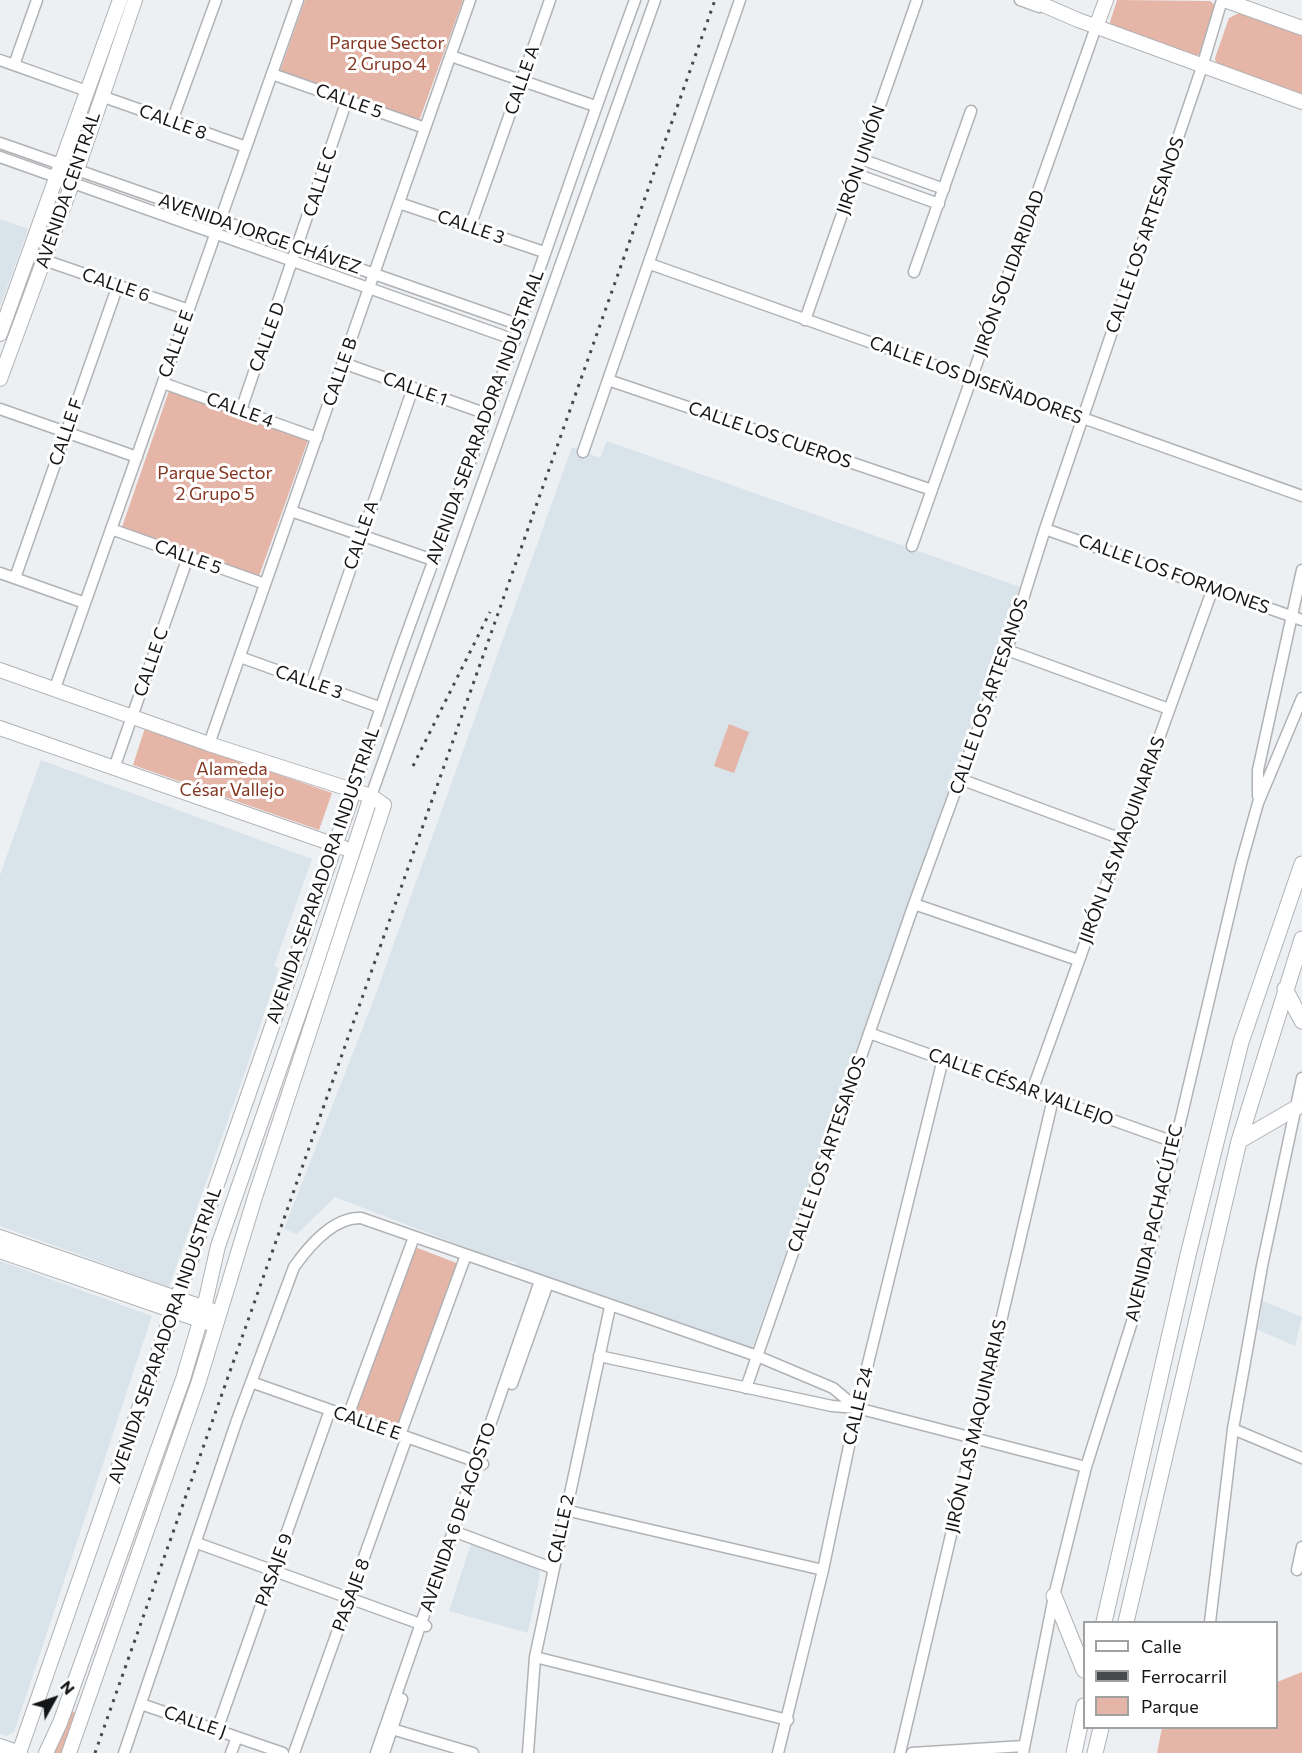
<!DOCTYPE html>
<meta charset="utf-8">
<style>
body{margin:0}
#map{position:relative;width:1302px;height:1753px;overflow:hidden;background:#edf0f3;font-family:Commissioner,sans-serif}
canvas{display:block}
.legend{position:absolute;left:1083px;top:1621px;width:195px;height:108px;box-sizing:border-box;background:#fff;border:2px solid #a1a1a2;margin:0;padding:8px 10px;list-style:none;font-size:18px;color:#141516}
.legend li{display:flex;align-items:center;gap:12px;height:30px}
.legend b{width:30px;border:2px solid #a1a1a2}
.north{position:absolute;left:24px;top:1669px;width:60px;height:60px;-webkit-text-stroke:4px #fff;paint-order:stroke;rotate:50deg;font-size:16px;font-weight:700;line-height:24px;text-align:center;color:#141516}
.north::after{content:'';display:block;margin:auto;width:21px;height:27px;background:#141516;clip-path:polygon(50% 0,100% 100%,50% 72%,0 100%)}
</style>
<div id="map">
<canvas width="1302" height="1753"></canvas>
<ul class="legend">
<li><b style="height:8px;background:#fff"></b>Calle</li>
<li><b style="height:8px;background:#47494a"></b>Ferrocarril</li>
<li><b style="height:16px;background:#e5b5a8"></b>Parque</li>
</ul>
<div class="north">N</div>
</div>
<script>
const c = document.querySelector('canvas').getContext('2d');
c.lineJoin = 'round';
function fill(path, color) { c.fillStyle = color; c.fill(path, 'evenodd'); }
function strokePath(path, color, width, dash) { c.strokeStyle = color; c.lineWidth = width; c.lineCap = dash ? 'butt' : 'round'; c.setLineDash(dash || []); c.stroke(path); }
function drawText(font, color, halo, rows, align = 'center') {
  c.font = font + ' Commissioner,sans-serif'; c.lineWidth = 6; c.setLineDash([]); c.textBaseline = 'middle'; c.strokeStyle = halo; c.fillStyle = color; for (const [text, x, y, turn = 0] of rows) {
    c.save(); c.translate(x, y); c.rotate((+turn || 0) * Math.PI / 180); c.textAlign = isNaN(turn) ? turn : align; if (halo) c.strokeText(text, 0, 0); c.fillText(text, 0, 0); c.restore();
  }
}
fill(new Path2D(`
 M0 219 28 229 0 307Z
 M607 441 1020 587 752 1348 517 1266 515 1262 507 1260 503 1262 335 1197 297 1234 284 1229 374 999 572 447 600 458Z
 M41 760 312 859 274 966 279 968 246 1069 169 1287 0 1226V875Z
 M0 1261 152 1316 14 1732 7 1736 0 1734Z
 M1263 1301 1302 1317 1295 1346 1258 1330Z
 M471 1544 538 1567 540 1574 528 1633 449 1611Z`), '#d9e3ea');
fill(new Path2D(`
 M305 0H463L419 121 280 71Z
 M1117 0 1210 1 1216 6 1201 54 1191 57 1113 28 1110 22Z
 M1241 12 1302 34V97L1216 64 1215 58 1229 18Z
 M169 391 308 440 259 576 122 527Z
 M729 724 749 732 734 773 714 766Z
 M145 728 332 793 319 830 133 765Z
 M415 1247 459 1264 398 1426 354 1410Z
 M1302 1672V1753H1157L1162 1728H1276L1277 1682Z
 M72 1711 76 1713 62 1753H53Z`), '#e5b5a8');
const street = new Path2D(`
 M1020 0 1039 7
 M451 56 595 106
 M0 60 87 91
 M14 65 37 0
 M272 74 425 128
 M101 96 246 147
 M172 121 216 0
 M0 143 520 325
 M0 157 515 340
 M861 159 944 189
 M856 174 939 204
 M399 203 544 252
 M470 227 550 0
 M44 260 189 310
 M650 264 1302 496
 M914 272 971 111
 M805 320 917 0
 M343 363 487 414
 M608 380 932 490
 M163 383 317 438
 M0 409 137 457
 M241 410 347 100
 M583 452 740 0
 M291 511 433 560
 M111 529 265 584
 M1045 529 1302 620
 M912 546 1096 27
 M0 573 85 603
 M15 578 118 285
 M1007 650 1169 709
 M240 657 379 707
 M311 683 413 388
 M55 688 298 0
 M209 744 470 0
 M114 768 188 557
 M960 779 1122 839
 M354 791C402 633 466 481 520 325 558 217 595 108 635 0
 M371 796 655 0
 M1258 796V770L1302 570
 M914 904 1078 960
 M869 1033 1174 1142
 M1032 1091 1213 588
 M599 1356 832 1406 857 1408 1086 1467
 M251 1382 483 1464
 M512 1384 548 1283
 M746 1388 914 904 1007 650 1045 529 1202 67 1222 0
 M348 1416 414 1237
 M1233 1429 1302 1458
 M400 1435 466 1255
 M565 1510 823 1570
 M453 1531 552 1568
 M197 1543 426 1626
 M1297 1570 1302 1547
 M1210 1622 1233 1429 1262 1266 1302 1078
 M535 1657 788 1720
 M141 1704 283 1753
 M385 1727 473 1753
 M217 1730 330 1410
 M124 1753 237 1420 294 1267C309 1246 333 1217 361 1218L757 1356 833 1388 857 1408
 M231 1753 237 1737
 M294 1753 407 1437
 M376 1753 540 1281
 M384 1753 402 1699
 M528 1753 535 1657 610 1307
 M778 1753 823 1570 857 1408 943 1059
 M900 1753 1053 1099
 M912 1753 1024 1746
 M1023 1753 1054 1596 1086 1467 1136 1309 1241 864 1258 803 1302 698`);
const secondary = new Path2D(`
 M1032 0 1078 20 1302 102
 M1224 0 1302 28
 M1096 27 1106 0
 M0 334 120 0
 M0 379 77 170 135 0
 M0 670 209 744 371 796 384 805 255 1197 198 1384 69 1753
 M0 728 344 848
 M0 1237 211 1310
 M0 1251 208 1323
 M0 1746 20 1753
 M19 1753 354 791
 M46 1753 60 1723 183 1379 204 1308 218 1246 311 979 371 796`);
const primary = new Path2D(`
 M1285 989 1302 1021
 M1239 1141 1296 1108
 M1054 1596 1084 1670
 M1104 1622 1188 1255 1241 1042 1302 864
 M1126 1622 1239 1141 1302 939
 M1074 1753 1084 1706
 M1095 1753 1101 1728`);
strokePath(street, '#b0b2b5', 13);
strokePath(secondary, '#b0b2b5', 16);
strokePath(primary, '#b0b2b5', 17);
strokePath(street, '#fff', 10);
strokePath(secondary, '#fff', 14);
strokePath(primary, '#fff', 15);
strokePath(new Path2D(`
 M413 766 490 612
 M95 1753 715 0`), '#47494a', 3, [3, 6]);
drawText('18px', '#833622', '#fff', [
 ["Parque Sector",387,43],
 ["2 Grupo 4",387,64],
 ["Parque Sector",215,473],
 ["2 Grupo 5",215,494],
 ["Alameda",232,769],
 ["César Vallejo",232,790]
]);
drawText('18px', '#141516', '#fff', [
 ["CALLE A",522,80,-71],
 ["CALLE 5",349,101,20],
 ["CALLE 8",173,122,20],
 ["JIRÓN UNIÓN",861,160,-71],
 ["CALLE C",320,182,-72],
 ["AVENIDA CENTRAL",68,190,-71],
 ["CALLE 3",471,227,19],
 ["AVENIDA JORGE CHÁVEZ",260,234,19],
 ["CALLE LOS ARTESANOS",1145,235,-71],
 ["JIRÓN SOLIDARIDAD",1009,273,-70],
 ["CALLE 6",116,285,19],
 ["CALLE D",267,337,-70],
 ["CALLE E",176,344,-70],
 ["CALLE B",340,372,-71],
 ["CALLE LOS DISEÑADORES",976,380,20],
 ["CALLE 1",415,389,20],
 ["CALLE 4",240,410,20],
 ["AVENIDA SEPARADORA INDUSTRIAL",485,417,-70],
 ["CALLE F",66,432,-71],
 ["CALLE LOS CUEROS",770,435,19],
 ["CALLE A",361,535,-71],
 ["CALLE 5",188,557,20],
 ["CALLE LOS FORMONES",1174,574,20],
 ["CALLE C",151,662,-71],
 ["CALLE 3",309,682,19],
 ["CALLE LOS ARTESANOS",989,696,-71],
 ["JIRÓN LAS MAQUINARIAS",1122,840,-70],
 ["AVENIDA SEPARADORA INDUSTRIAL",323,875,-71],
 ["CALLE CÉSAR VALLEJO",1021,1087,20],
 ["CALLE LOS ARTESANOS",827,1154,-71],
 ["AVENIDA PACHACÚTEC",1154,1223,-77],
 ["AVENIDA SEPARADORA INDUSTRIAL",165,1335,-71],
 ["CALLE 24",858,1406,-77],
 ["CALLE E",367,1423,19],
 ["JIRÓN LAS MAQUINARIAS",976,1426,-77],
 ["AVENIDA 6 DE AGOSTO",458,1517,-71],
 ["CALLE 2",561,1529,-78],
 ["PASAJE 9",274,1570,-70],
 ["PASAJE 8",351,1595,-70],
 ["CALLE J",195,1722,19]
]);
</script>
